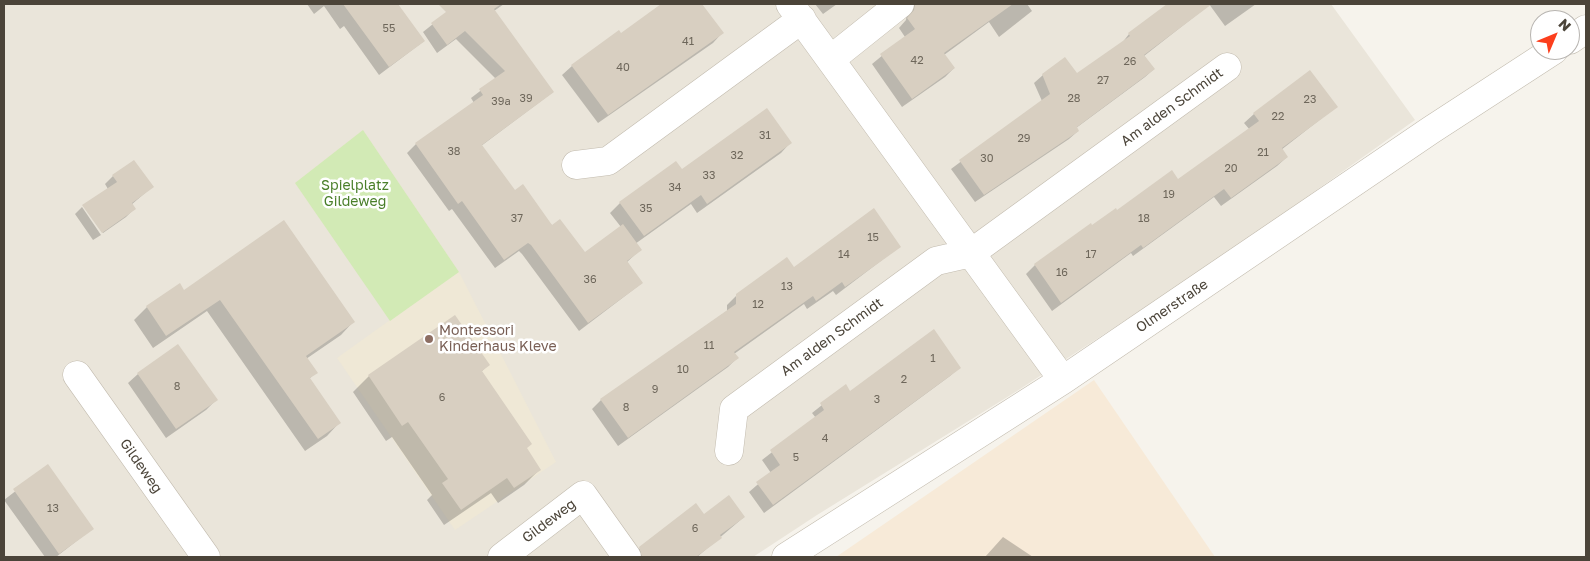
<!DOCTYPE html>
<meta charset="utf-8">
<style>
body{margin:0}
#map{position:relative;width:1590px;height:561px;overflow:hidden;background:#f6f3ec;font-family:"Golos Text",sans-serif}
canvas{display:block}
.frame{position:absolute;inset:0;border:5px solid #4b4439;pointer-events:none}
.north{position:absolute;left:1530px;top:10px;width:50px;height:50px;box-sizing:border-box;background:#fff;border:1px solid #b7b4b0;border-radius:50%;rotate:45deg;font-size:14px;font-weight:700;line-height:20px;text-align:center;color:#4b4439}
.north::after{content:'';display:block;margin:auto;width:18px;height:22px;background:#fc3f1d;clip-path:polygon(50% 0,100% 100%,50% 72%,0 100%)}
</style>
<div id="map">
<canvas width="1590" height="561"></canvas>
<div class="frame"></div>
<div class="north">N</div>
</div>
<script>
const c = document.querySelector('canvas').getContext('2d');
c.lineJoin = 'round';
function fill(path, color) { c.fillStyle = color; c.fill(path, 'evenodd'); }
function strokePath(path, color, width, dash) { c.strokeStyle = color; c.lineWidth = width; c.lineCap = dash ? 'butt' : 'round'; c.setLineDash(dash || []); c.stroke(path); }
function drawText(font, color, halo, rows, align = 'center') {
  c.font = font + ' "Golos Text",sans-serif'; c.lineWidth = 5; c.setLineDash([]); c.textBaseline = 'middle'; c.strokeStyle = halo; c.fillStyle = color; for (const [text, x, y, turn = 0] of rows) {
    c.save(); c.translate(x, y); c.rotate((+turn || 0) * Math.PI / 180); c.textAlign = isNaN(turn) ? turn : align; if (halo) c.strokeText(text, 0, 0); c.fillText(text, 0, 0); c.restore();
  }
}
fill(new Path2D(`
 M4 4H1331L1415 120 1224 256 1017 391 817 515 753 557H4Z`), '#eae5da');
fill(new Path2D(`
 M1094 380 1215 557H836Z`), '#f7ead8');
fill(new Path2D(`
 M363 130 459 272 556 462 455 530 337 358 390 320 295 183Z`), '#efe8d6');
fill(new Path2D(`
 M363 130 459 272 390 321 295 183Z`), '#d2eab5');
fill(new Path2D(`
 M307 4H397L424 41 379 75 344 26 340 29 324 6 314 14Z
 M458 4H504L494 11 553 92 481 146 514 192 585 254 621 227 610 213 620 203 682 171 790 143 781 153 697 213 691 204 635 244 640 250 627 262 642 283 579 331 522 254 519 251 495 268 452 209 449 211 407 153 416 144 474 103 471 98 496 79 456 39 437 53 423 32Z
 M663 4H701L722 33 713 43 598 123 562 75 572 66 621 35Z
 M815 4H837L823 14Z
 M903 4H929L936 14 950 4H1027L1032 11 999 37 989 22 944 55 954 68 945 77 902 107 872 64 905 37 899 28 906 20 907 11Z
 M1169 4H1200L1204 9 1144 56 1154 69 1145 77 1076 128 1078 131 1069 139 975 202 951 169 1042 101 1034 83 1043 75H1077L1122 43 1129 34Z
 M1209 4H1256L1225 26Z
 M1336 107 1281 150 1287 157 1277 166 1221 206 1214 197 1133 256 1131 253 1052 311 1026 274 1035 265 1090 225 1092 227 1178 180 1250 130 1244 123 1254 114Z
 M113 176 152 187 131 205 134 209 126 217 103 233 84 206 108 189 105 184Z
 M82 207 101 235 93 240 75 214Z
 M899 247 836 295 833 291 807 309 804 304 734 354 737 358 728 367 618 446 592 409 601 400 727 311V305L737 295 793 268Z
 M179 285 183 292 353 322 341 335 306 359 316 372 309 379 339 423 327 436 305 451 207 311 153 348 134 320 147 307Z
 M488 365 481 372 539 470 524 485 498 503 491 493 444 525 427 500 432 495 392 437 386 441 353 392 369 376Z
 M959 368 950 376 764 513 749 492 771 473 762 460 816 418 812 413 846 386 850 392Z
 M138 374 216 400 206 410 166 438 128 383Z
 M48 466 92 529 56 557H45L4 500Z
 M704 516 744 517 697 557H640L636 552 645 544Z
 M1003 537 1033 557H985Z`), '#0003');
fill(new Path2D(`
 M343 4H398L425 41 389 67Z
 M438 4H501L494 9 554 92 482 145 515 190 523 184 552 225 560 219 585 252 623 224 642 250 627 261 643 283 588 323 531 245 528 243 504 260 462 201 458 204 415 143 483 95 479 89 505 71 465 31 447 45 431 23 446 12Z
 M661 4H702L724 33 608 115 571 65 619 30 621 33Z
 M915 4H1013L944 53 955 68 912 99 880 54 915 29 907 18 914 10Z
 M1167 4H1212L1144 55 1155 69 1077 127 1079 131 984 195 959 160 1050 94 1042 74 1065 57 1077 73 1130 36 1128 33Z
 M1310 70 1338 107 1282 148 1288 157 1231 198 1224 189 1143 248 1141 245 1061 303 1034 264 1091 223 1092 225 1116 208 1117 210 1172 170 1178 179 1259 121 1253 113Z
 M767 108 792 143 707 204 701 195 644 236 619 202 676 161 682 169Z
 M134 160 154 187 132 203 136 209 102 233 82 205 117 182 112 175Z
 M874 208 901 247 845 287 842 282 816 301 813 296 734 352 739 358 628 438 600 399 736 304V294L787 257 794 267Z
 M284 220 355 322 306 356 318 373 310 378 341 423 318 439 220 300 166 336 146 306 180 283 184 290Z
 M455 315 490 365 482 371 532 444 527 448 541 470 514 488 507 478 461 510 442 483 448 479 408 422 402 426 368 375Z
 M934 329 961 368 773 505 756 482 780 465 770 450 824 410 820 403 846 384 850 391Z
 M178 344 218 400 176 429 137 373Z
 M48 464 94 529 59 554 13 489Z
 M729 495 745 517 720 535 722 538 696 557H642L639 547 696 503 704 514Z`), '#d8cfc1');
const minor = new Path2D(`
 M790 4 1063 380
 M1570 40 1586 29
 M831 59 900 4
 M576 165 608 161 802 19
 M77 375 206 557
 M729 451 734 409 936 261 971 253 1227 67
 M502 557 583 495 627 557
 M786 557 1063 380 1431 130 1554 50`);
strokePath(minor, '#c2bbae', 29);
strokePath(minor, '#fff', 28);
for (const [x, y, r, color] of [
 [429,339,5,"#8d6e63"]
]) { const dot = new Path2D(); dot.arc(x, y, r, 0, 2 * Math.PI); c.fillStyle = color; c.fill(dot); strokePath(dot, '#fff', 2); }
drawText('11px', '#6e675b', null, [
 ["55",389,29],
 ["41",688,42],
 ["42",917,61],
 ["26",1130,62],
 ["40",623,68],
 ["27",1103,81],
 ["39",526,99],
 ["28",1074,99],
 ["23",1310,100],
 ["39a",501,102],
 ["22",1278,117],
 ["31",765,136],
 ["29",1024,139],
 ["38",454,152],
 ["21",1263,153],
 ["32",737,156],
 ["30",987,159],
 ["20",1231,169],
 ["33",709,176],
 ["34",675,188],
 ["19",1169,195],
 ["35",646,209],
 ["37",517,219],
 ["18",1144,219],
 ["15",873,238],
 ["14",844,255],
 ["17",1091,255],
 ["16",1062,273],
 ["36",590,280],
 ["13",787,287],
 ["12",758,305],
 ["11",709,346],
 ["1",933,359],
 ["10",683,370],
 ["2",904,380],
 ["8",177,387],
 ["9",655,390],
 ["6",442,398],
 ["3",877,400],
 ["8",626,408],
 ["4",825,439],
 ["5",796,458],
 ["13",53,509],
 ["6",695,529]
]);
drawText('14px', '#4b4439', '#fff', [
 ["Am alden Schmidt",1172,107,-36],
 ["Olmerstraße",1172,306,-34],
 ["Am alden Schmidt",832,337,-36],
 ["Gildeweg",141,466,55],
 ["Gildeweg",549,521,-37]
]);
drawText('14px', '#4a7f2a', '#fff', [
 ["Spielplatz",355,186],
 ["Gildeweg",355,202]
]);
drawText('14px', '#785e54', '#fff', [
 ["Montessori",439,331],
 ["Kinderhaus Kleve",439,347]
], 'left');
</script>
